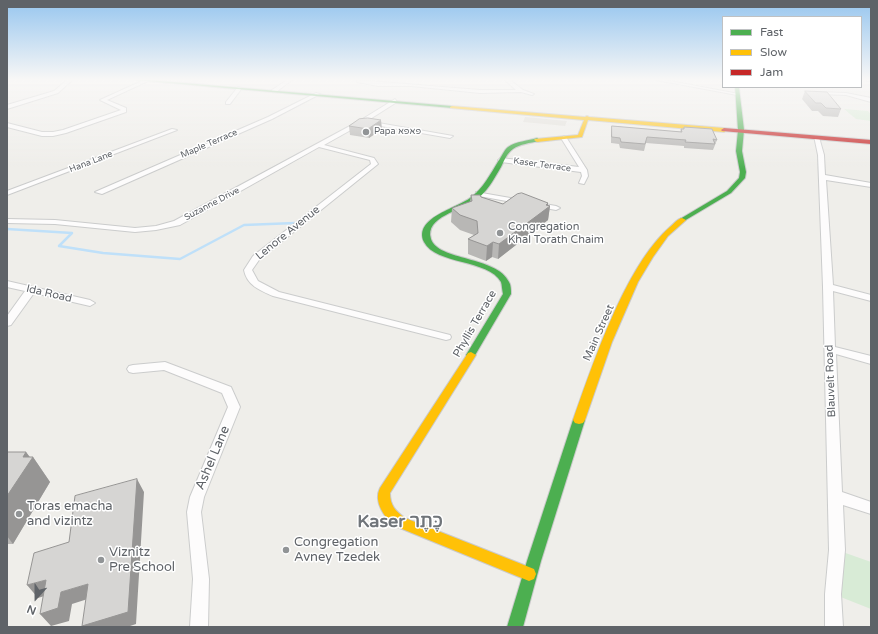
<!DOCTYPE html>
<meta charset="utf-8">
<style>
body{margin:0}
#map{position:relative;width:878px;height:634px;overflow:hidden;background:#efeeea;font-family:"Varela Round",sans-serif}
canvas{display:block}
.frame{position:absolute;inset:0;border:8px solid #5f6368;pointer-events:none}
.legend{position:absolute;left:722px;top:16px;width:140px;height:72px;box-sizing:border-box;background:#fff;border:1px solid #bfc1c3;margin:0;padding:5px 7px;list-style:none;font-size:12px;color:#5f6368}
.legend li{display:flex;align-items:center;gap:8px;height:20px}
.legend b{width:20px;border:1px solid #bfc1c3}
.north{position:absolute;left:16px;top:578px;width:40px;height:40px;-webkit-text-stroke:3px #fff;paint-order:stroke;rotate:201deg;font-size:11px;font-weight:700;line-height:16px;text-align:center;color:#5f6368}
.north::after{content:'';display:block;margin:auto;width:14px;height:18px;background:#5f6368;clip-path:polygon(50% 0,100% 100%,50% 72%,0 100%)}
</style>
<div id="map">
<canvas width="878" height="634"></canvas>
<div class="frame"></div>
<ul class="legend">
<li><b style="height:5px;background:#4caf50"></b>Fast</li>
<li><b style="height:5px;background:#ffc107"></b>Slow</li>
<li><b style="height:5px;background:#c62828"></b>Jam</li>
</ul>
<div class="north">N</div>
</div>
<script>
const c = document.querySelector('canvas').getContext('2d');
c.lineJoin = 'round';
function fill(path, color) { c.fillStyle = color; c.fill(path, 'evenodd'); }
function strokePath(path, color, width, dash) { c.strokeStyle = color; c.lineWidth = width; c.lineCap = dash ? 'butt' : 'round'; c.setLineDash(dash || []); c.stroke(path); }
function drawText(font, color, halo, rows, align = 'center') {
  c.font = font + ' "Varela Round","Noto Sans Hebrew",sans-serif'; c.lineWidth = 3; c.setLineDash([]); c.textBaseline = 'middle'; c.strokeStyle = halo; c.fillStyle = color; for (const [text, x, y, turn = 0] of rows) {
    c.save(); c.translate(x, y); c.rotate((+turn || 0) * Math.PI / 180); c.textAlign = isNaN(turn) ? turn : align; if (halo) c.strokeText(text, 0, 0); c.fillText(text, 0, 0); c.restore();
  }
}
fill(new Path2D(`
 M525 117H526L567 121 565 126 523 122Z`), '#e2e0da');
fill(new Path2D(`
 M844 109 868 111 871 114V121L856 119Z
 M837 550 871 562V609L833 594Z`), '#d8ebd6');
strokePath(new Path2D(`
 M7 229 72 233 59 246 103 253 180 259 244 225 295 223`), '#bfe0f9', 2.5);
const street = new Path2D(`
 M67 80H72L58 93 7 109V105L54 91Z
 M144 80 148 81 107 100 126 108V112L66 133 53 136H42L7 127V123L42 132H53L63 130 121 110 100 100Z
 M287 80H292L276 92H272V90Z
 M357 80 480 90H516L505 80H510L523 90 534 94 532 95 521 92 480 93 411 86H378L357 82Z
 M656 80H665L739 94 737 95Z
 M867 80H871V81H867Z
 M238 87 242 88 230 104H226V102Z
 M820 92 846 93 871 98V102L846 95 818 94Z
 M316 93 320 94 272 119 102 194 95 192 268 117Z
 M395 99 397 102 367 121 453 136 450 138 369 124 367 123V121L324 145 374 158 378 164 259 260 252 270 258 281 279 292 450 335 451 337 450 339 446 340 273 296C259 290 247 285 244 270L253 256 371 164 370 160 319 147 180 225 156 230 135 232 55 224 7 223V219L55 220 135 228 156 226 174 221 361 120Z
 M172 129 177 130 7 195V191Z
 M564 136 566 137 587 170 588 176 584 184 579 183 582 176 581 172 501 162 498 160 501 158 579 167 561 138Z
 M814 136 819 137 824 155 825 175 871 183V187L826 180 833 285 871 295V301L833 291 835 347 871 356V364L836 354 842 492 871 502V514L843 505 845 550 841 594 843 627H825V594L829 550 823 287 818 155Z
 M476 192 556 206 560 208 556 210 479 196H476Z
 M7 281 90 300 95 303 90 306 34 293 11 325 7 326V316L25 291 7 287Z
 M165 362 231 387 240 407 204 497 201 512 209 579 208 627H190L193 579 187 512 190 497 228 407 222 393 164 370 133 373 129 372 127 369 129 366 133 365Z`);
const fast = new Path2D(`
 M135 80H150L452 106 454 107 452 108Z
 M735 87H739L744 130 742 151 746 172 745 178 731 193 684 221H680V219L727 191 739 178 740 172 736 151 738 130Z
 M537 138 540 140 539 141C530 143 520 144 513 149 507 153 504 161 501 167 494 179 487 192 475 201 462 210 424 217 431 239 438 261 497 256 509 282 511 285 511 290 511 294L474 357H468L466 355 503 294C502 290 502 285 501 282 488 259 436 265 424 242 413 218 457 208 470 198 483 189 491 173 499 160 502 156 504 150 508 147 516 141 528 141 537 138Z
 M579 416 583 417 585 420 541 561 523 627H507L527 561 573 420 575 417Z`);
const slow = new Path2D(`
 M452 106 585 117 587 116 589 117 724 128 727 130 724 132 588 120 582 137 537 142 534 140 535 139 578 135 584 120 450 108V107Z
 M682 218 686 220 668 236 653 257 638 282 612 342 585 420 583 423 579 424 575 423 573 420C593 364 625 266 670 227 674 224 677 219 682 218Z
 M471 352 476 355 390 493C390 505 395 511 405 518L534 569 536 574 534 579 529 581 395 526C385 518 373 502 380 488L468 353Z`);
const jam = new Path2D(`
 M724 128 871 140V144L722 131 721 130Z`);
strokePath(street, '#cbcccc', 2);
strokePath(fast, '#cacacb', 2);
strokePath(slow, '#cacacb', 2);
strokePath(jam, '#cacacb', 2);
fill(street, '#fdfcfc');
fill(fast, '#4caf50');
fill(slow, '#ffc107');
fill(jam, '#c62828');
fill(new Path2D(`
 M805 91 841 109 838 117 823 116 818 111H812L802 99Z
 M349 126 382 129 369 138 350 135Z
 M612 126 680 132 681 129H683L684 127 717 140 713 150 684 148V146L646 143 644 151 620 148 619 144 611 143V132Z
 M471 195 503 204 548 203V205L550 206 548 220 498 259 492 257 486 261 468 254V239L474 235 460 230 451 222 452 208 470 202Z
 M26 452 30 457H33L50 482 13 544H7V453Z`), '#b8b7b5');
fill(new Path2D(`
 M381 120 382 129 369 138 368 129Z
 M548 203V208L550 206 548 220 498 259 499 244Z
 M493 242 492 257 486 261 487 246Z
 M26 452 31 459 33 457 50 482 13 544 7 536V496L23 457Z
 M137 479 144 492 136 624 127 627H83L82 626Z
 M46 580 57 592 38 598 27 585Z
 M88 584 97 596 72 604 69 621 51 626 40 614 61 592Z`), '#969594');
const building = new Path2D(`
 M805 91 827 92 841 109 826 108 821 103H816Z
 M368 118 381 120 368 129 349 126 359 119Z
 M612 126 682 132 681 129H684V127L712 129 717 140 713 139 715 144 685 142 686 140 647 137 645 144 621 142 620 138 612 137Z
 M522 193 548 203 546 205 550 206 499 244 493 242 487 246 468 239 478 233 477 221 460 215 452 208 472 201 471 195H480L481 197 503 204 517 194Z
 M7 452H26L23 457H33L7 496Z
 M137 479 128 612 82 626 88 584 61 592 58 608 40 614 46 580 27 585 34 553 69 542 75 496Z`);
fill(building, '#d6d5d3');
strokePath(building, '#969594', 1);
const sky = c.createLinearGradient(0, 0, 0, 169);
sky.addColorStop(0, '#97c6ef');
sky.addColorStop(0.47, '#f8f7f6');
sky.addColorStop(1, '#f8f7f600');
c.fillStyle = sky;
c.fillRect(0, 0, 878, 169);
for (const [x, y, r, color] of [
 [366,132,4,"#919496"],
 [500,233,4,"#919496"],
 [19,514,4,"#919496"],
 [286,550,4,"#919496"],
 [101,560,4,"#919496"]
]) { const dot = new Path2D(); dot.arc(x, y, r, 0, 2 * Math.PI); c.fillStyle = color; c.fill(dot); strokePath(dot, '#fff', 1.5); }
drawText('9px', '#5f6368', '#fff', [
 ["Papa פאפא",374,132]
], 'left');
drawText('9px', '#5f6368', '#fff', [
 ["Maple Terrace",209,144,-23],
 ["Hana Lane",91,162,-21],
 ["Kaser Terrace",542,165,8],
 ["Suzanne Drive",212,204,-28]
]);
drawText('11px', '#5f6368', '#fff', [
 ["Congregation",508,227],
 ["Khal Torath Chaim",508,240]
], 'left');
drawText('11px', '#5f6368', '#fff', [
 ["Lenore Avenue",288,233,-39],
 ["Ida Road",49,294,13],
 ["Phyllis Terrace",475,324,-60],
 ["Main Street",599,333,-66],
 ["Blauvelt Road",831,381,-92]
]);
drawText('13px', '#5f6368', '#fff', [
 ["Ashel Lane",213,458,-67]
]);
drawText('13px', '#5f6368', '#fff', [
 ["Toras emacha",27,507],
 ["and vizintz",27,522],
 ["Congregation",294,543],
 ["Avney Tzedek",294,558],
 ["Viznitz",109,553],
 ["Pre School",109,568]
], 'left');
drawText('bold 18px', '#70757a', '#fff', [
 ["Kaser כֶּתֶר",400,522]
]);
</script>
